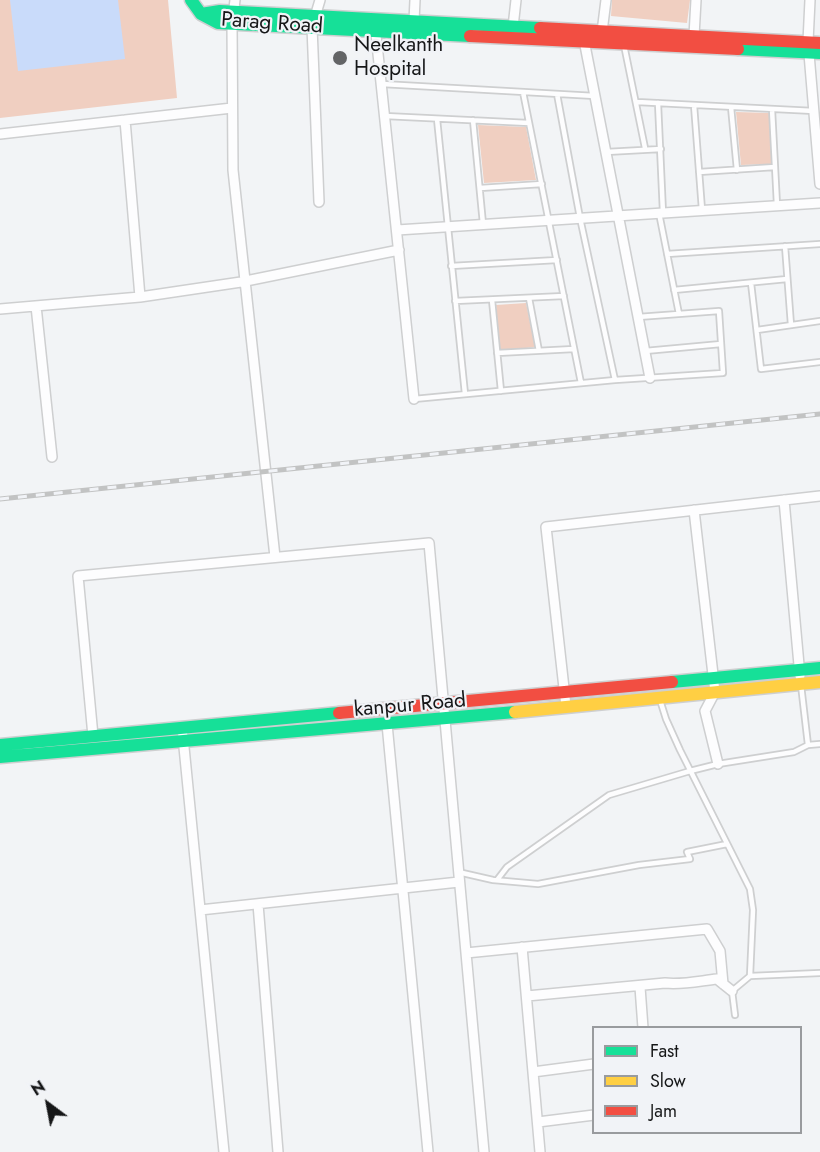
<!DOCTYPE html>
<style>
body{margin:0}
#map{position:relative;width:820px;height:1152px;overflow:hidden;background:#f2f4f6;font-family:Jost,sans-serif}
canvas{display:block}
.legend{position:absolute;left:592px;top:1026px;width:210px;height:108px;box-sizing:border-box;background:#f1f3f7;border:2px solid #999b9e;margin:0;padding:8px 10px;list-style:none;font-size:18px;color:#161718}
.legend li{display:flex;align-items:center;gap:12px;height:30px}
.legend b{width:30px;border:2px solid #999b9e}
.north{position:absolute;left:18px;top:1074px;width:60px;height:60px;-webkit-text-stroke:4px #f1f3f7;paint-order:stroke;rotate:328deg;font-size:16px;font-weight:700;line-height:24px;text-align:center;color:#161718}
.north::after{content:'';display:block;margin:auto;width:21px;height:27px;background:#161718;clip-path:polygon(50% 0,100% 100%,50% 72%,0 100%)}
</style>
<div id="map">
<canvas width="820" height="1152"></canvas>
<ul class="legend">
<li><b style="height:8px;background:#16e098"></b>Fast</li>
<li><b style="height:8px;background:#ffcf43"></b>Slow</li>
<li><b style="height:8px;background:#f24e42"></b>Jam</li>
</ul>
<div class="north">N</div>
</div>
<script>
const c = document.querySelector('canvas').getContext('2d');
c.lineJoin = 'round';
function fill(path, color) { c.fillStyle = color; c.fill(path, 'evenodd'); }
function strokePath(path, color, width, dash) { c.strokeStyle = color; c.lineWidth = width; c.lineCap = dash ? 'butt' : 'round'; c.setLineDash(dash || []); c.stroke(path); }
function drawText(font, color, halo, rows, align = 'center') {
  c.font = font + ' Jost,sans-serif'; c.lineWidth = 4.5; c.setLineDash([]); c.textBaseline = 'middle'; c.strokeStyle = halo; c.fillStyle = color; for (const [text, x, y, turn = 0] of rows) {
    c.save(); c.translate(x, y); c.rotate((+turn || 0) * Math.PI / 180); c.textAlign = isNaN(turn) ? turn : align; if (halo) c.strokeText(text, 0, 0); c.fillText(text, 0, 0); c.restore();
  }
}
fill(new Path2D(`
 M0 0H168L177 98 0 118Z
 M612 0H690L687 23 611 16Z
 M736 112 769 113 772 164 741 165Z
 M478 125 526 127 536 180 484 183Z
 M526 303 535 347 500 351 496 305Z`), '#f0cfc1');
fill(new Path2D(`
 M10 0H118L125 59 18 71Z`), '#c9dbfa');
const lane = new Path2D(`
 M624 45 645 148
 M382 84 595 96
 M523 92 581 383
 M557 94 580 218 615 380
 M637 102 814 111
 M658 103 663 213
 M694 105 702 210
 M731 107 737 170
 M772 109 777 205
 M385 116 529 123
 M437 119 465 394
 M473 120 483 224
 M606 152 661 149
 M699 172 775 167
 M480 188 542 184
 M659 213 679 314
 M785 246 791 325
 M667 254 820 244
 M451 266 557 260
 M751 283 761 369 820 362
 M674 290 787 279
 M529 298 539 351
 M492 300 501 391
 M455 301 564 296
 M757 330 820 321
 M645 351 721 344
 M497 353 574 349
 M414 399 615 380 723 373 719 311 638 317
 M801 685 808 745 820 744
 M660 700 666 719 680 750 750 889 753 910 750 976 732 991 735 1015
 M458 872 493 880 538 884 639 865 690 859 687 852 727 844
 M497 880 507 867 609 795 690 771 718 764 794 752 808 745
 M750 976 820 973`);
const street = new Path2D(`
 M235 0 232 24 233 170 275 557
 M810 0 808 42 820 184
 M414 21 415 0
 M375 25 414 399
 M513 27 516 0
 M602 32 606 0
 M583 35 650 378
 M694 36 696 0
 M125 120 140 297
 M0 134 232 108
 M319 202 312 27 320 0
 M397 230 820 203
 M36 306 52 457
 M0 309 140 297 241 282 399 250
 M784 500 800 676
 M694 510 715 692 705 711 718 764
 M566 706 546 527 820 496
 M387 724 428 1152
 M182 727 224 1152
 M93 736 78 576 429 543 484 1152
 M258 904 278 1152
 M200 910 459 882
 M522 947 540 1152
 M466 953 707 929 720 951 723 984
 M640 987 643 1028
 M527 996 665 983C682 985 699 981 717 979L732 991
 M533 1072 594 1064
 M538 1122 594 1115`);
const fast = new Path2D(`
 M191 0 201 14 218 23 470 36
 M201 14 220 11 540 28
 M738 49 820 53
 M672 682 820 668
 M0 745 339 713
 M0 757 515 712`);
const slow = new Path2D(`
 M515 712 820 682`);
const jam = new Path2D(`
 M540 28 820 43
 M470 36 738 49
 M339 713 672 682`);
strokePath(lane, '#cecfd0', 8);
strokePath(street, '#cecfd0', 12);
strokePath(fast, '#cecfd0', 15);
strokePath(slow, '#cecfd0', 15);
strokePath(jam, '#cecfd0', 15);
strokePath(lane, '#fdfdfe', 4.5);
strokePath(street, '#fdfdfe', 9);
strokePath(fast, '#16e098', 12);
strokePath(slow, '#ffcf43', 12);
strokePath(jam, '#f24e42', 12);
const rail = new Path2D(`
 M0 499 820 414`);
strokePath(rail, '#c2c3c3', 5);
strokePath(rail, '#f1f3f7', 3, [9]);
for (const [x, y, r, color] of [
 [340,58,8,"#636466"]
]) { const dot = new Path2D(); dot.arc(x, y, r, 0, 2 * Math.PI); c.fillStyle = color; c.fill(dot); strokePath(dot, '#f1f3f7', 2); }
drawText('21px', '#161718', '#f1f3f7', [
 ["Parag Road",272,24,4],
 ["kanpur Road",410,706,-5]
]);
drawText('21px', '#161718', '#f1f3f7', [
 ["Neelkanth",354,46],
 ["Hospital",354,70]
], 'left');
</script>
